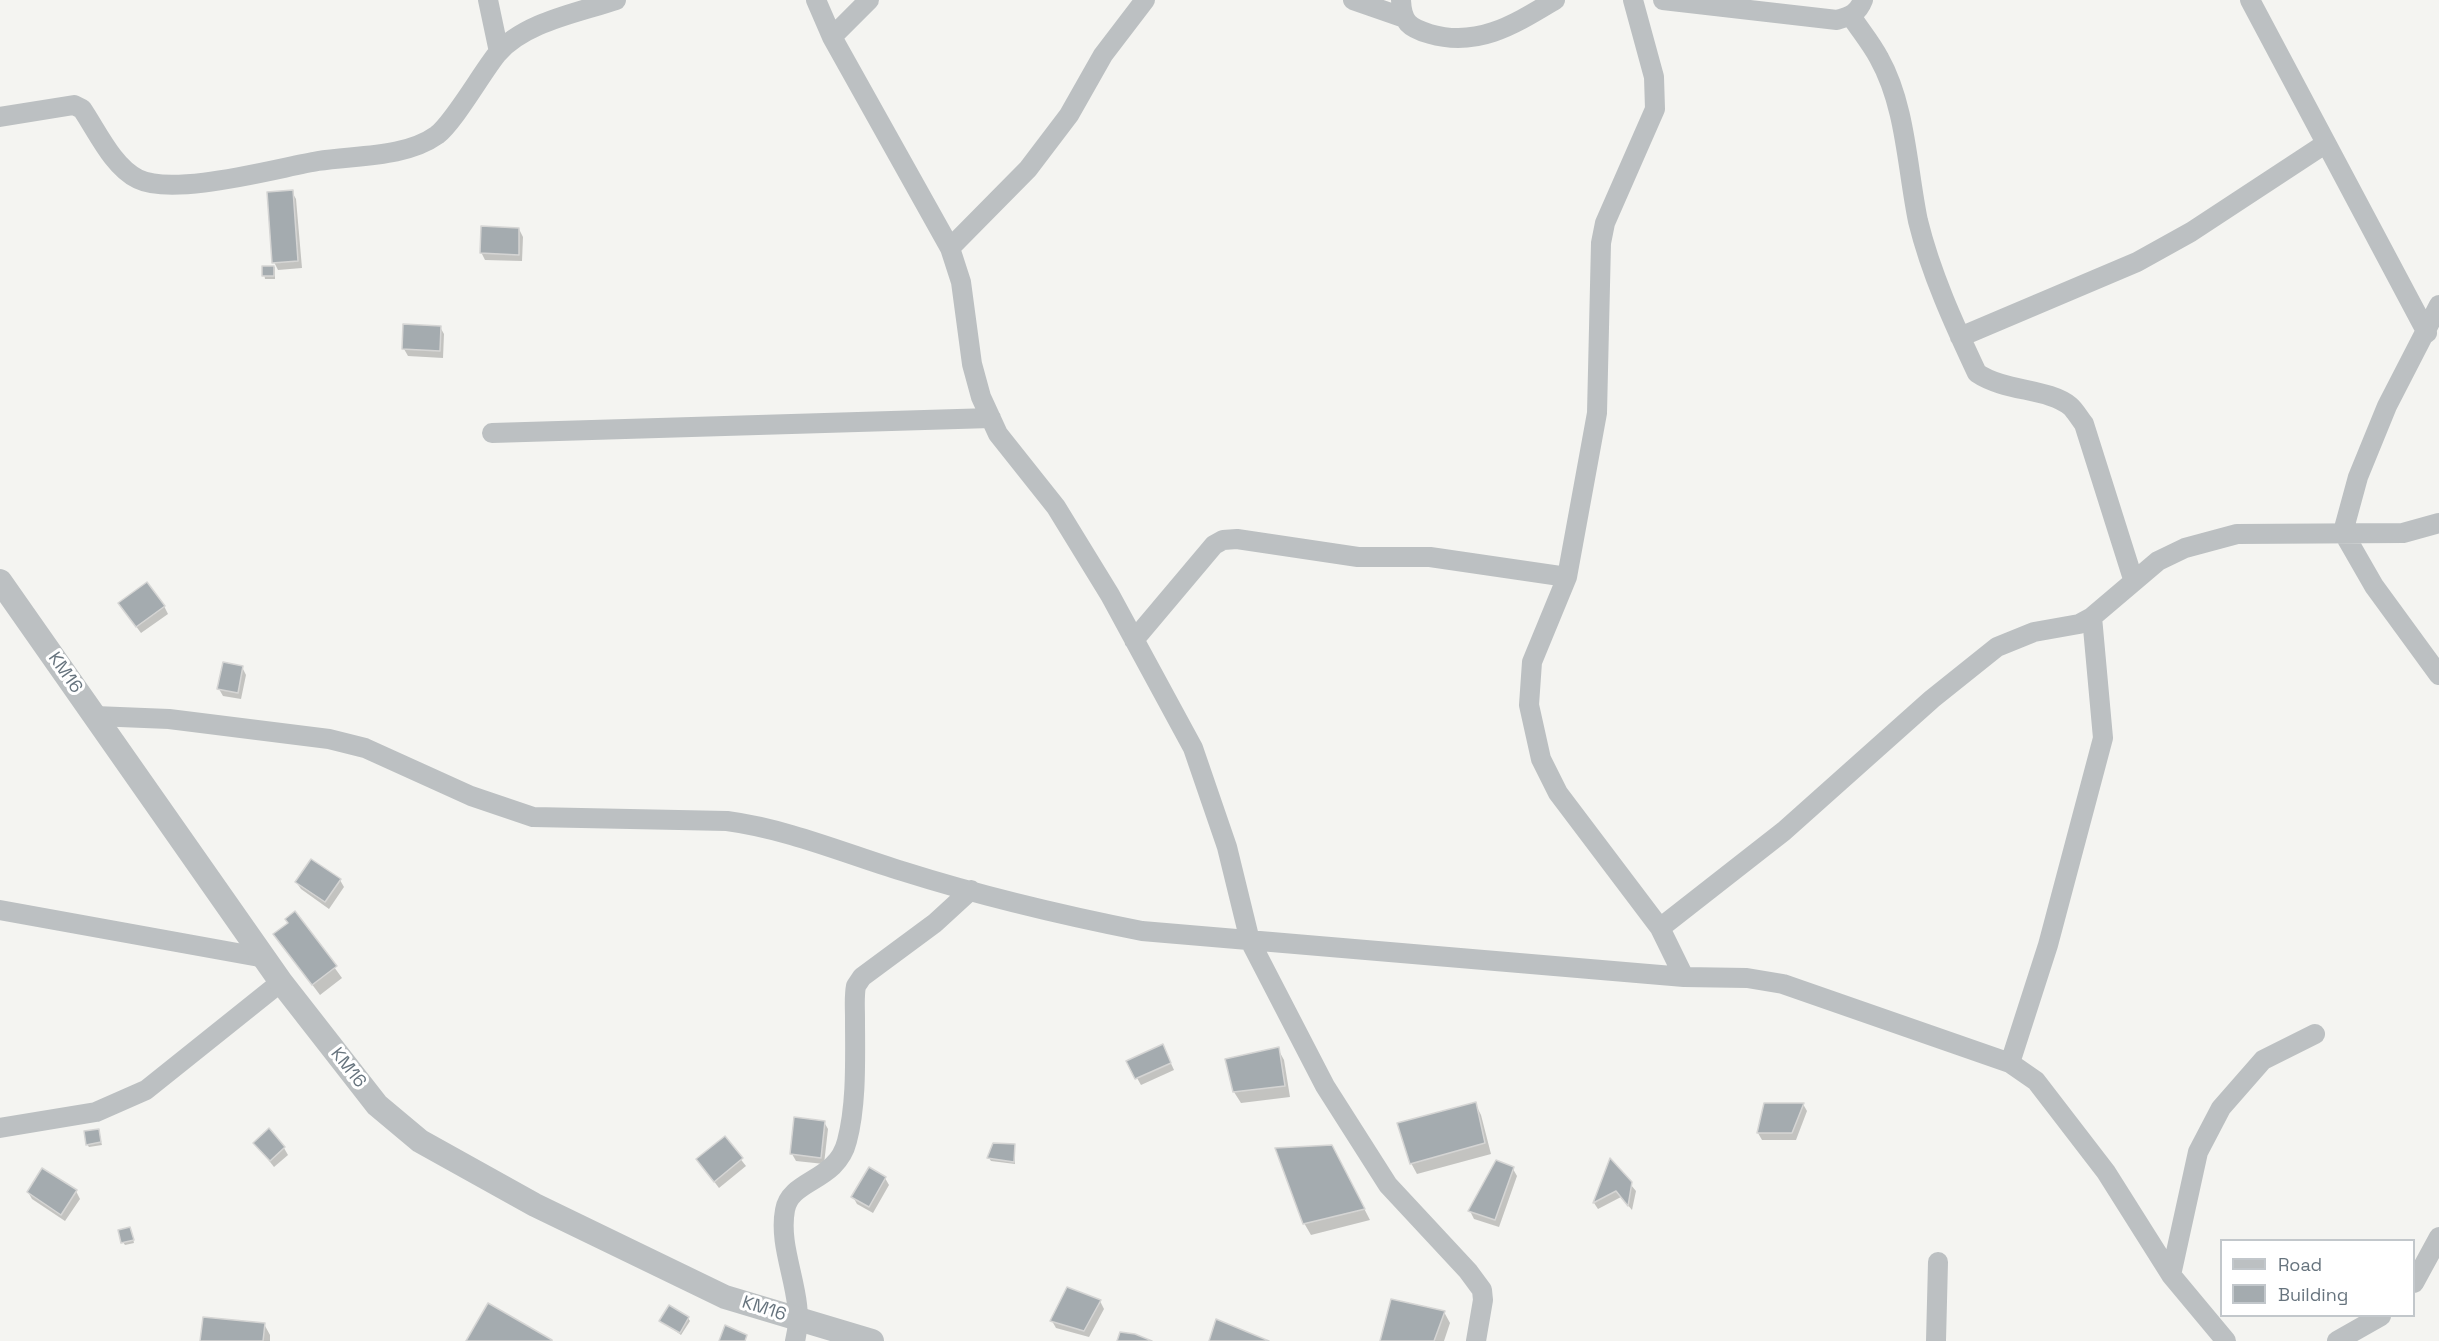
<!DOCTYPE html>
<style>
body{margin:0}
#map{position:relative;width:2439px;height:1341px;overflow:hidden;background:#f4f4f1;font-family:"Space Grotesk",sans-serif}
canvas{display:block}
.legend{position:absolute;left:2220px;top:1239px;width:195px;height:78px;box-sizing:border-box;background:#fff;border:2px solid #c2c7cb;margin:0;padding:8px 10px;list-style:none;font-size:18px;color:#67747e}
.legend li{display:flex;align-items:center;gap:12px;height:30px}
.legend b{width:30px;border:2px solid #c2c7cb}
</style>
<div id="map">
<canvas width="2439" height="1341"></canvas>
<ul class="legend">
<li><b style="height:8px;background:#bcc0c2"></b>Road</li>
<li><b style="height:16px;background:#a4abaf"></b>Building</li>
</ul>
</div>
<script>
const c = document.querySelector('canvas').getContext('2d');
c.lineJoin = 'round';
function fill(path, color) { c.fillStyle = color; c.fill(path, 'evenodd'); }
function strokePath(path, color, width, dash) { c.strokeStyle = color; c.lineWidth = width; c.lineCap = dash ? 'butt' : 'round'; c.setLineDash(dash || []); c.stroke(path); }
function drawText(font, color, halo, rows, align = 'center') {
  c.font = font + ' "Space Grotesk",sans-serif'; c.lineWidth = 6; c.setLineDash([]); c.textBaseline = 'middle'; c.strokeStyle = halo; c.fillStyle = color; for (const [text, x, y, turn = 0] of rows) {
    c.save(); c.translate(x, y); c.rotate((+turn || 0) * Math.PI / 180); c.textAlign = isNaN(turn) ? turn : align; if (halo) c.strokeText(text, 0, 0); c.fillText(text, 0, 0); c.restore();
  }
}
fill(new Path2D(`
 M292 192 296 199 302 268 278 270 274 262Z
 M519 229 523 237 522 261 485 260 481 252Z
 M263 267H275V279H265Z
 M440 327 444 334 443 358 408 356 404 349Z
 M164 606 168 614 141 633 124 610Z
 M242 667 246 675 241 699 223 696 219 689Z
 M340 880 344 887 329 909 301 889 296 882Z
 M295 913 342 978 320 995 275 935 290 924Z
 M1163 1046 1174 1070 1141 1085 1128 1062Z
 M1278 1049 1284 1060 1290 1097 1241 1103 1234 1092Z
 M1475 1103 1481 1115 1491 1154 1417 1174 1411 1163Z
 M1765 1104H1803L1807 1111 1796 1140H1762L1758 1133Z
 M824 1122 828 1129 824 1164 796 1161 792 1154Z
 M98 1130 102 1145 89 1147 87 1144Z
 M724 1138 746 1166 719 1188 698 1160Z
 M255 1143 284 1148 288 1155 274 1167Z
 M1014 1145 1015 1164 991 1161 989 1158Z
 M1338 1158 1370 1220 1311 1235 1304 1223Z
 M1611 1161 1636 1191 1632 1210 1621 1197 1598 1209 1594 1203Z
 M1513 1169 1517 1176 1499 1227 1474 1219 1470 1211Z
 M885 1178 889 1185 873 1213 857 1204 853 1197Z
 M76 1191 80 1199 65 1221 32 1199 28 1192Z
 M131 1231 134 1243 125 1245 123 1242Z
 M1100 1301 1104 1309 1089 1337 1056 1328 1052 1321Z
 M1444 1312 1450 1323 1444 1341H1381Z
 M688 1318 690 1321 681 1335 661 1321Z
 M264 1324 270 1335V1341H202Z`), '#0003');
const building = new Path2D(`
 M293 190 298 261 272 263 267 192Z
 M481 226 519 228V255L480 253Z
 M262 266H274V276H262Z
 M403 324 441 326 440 351 402 349Z
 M147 582 165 606 136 627 118 603Z
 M223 662 243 666 238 693 217 689Z
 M311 859 341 879 325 902 295 882Z
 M295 911 337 966 312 985 273 934 288 923 285 919Z
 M1163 1044 1171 1063 1135 1079 1126 1061Z
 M1279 1047 1285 1086 1233 1092 1225 1059Z
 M1476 1102 1485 1143 1410 1164 1397 1123Z
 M1764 1103H1804L1792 1133H1757Z
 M794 1117 825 1121 821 1158 790 1154Z
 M269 1128 285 1147 270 1161 253 1143Z
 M99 1129 101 1142 86 1145 84 1131Z
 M725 1136 743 1158 714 1182 696 1159Z
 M993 1143 1015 1144 1014 1162 987 1158Z
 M1332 1145 1365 1209 1303 1224 1275 1148Z
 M1610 1158 1632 1182 1628 1206 1616 1191 1593 1203Z
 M1496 1160 1514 1167 1495 1220 1468 1211Z
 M869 1167 886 1177 869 1207 851 1197Z
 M42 1168 77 1190 61 1215 27 1192Z
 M130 1227 134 1240 121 1243 118 1230Z
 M1067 1287 1101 1300 1084 1331 1050 1321Z
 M1391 1299 1445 1311 1434 1341H1380Z
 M488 1303 552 1340V1341H466Z
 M669 1305 689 1317 680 1333 659 1321Z
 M203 1317 265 1323 263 1341H200Z
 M1216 1319 1269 1341H1209Z
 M725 1325 747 1335 745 1341H719Z
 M1120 1332 1135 1334 1152 1341H1117Z`);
fill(building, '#a4abaf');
strokePath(building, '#d5d5d4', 1.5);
strokePath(new Path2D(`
 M488 0 499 52
 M816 0 832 37 950 248 961 282 972 364 981 397 998 434 1056 507 1110 595 1193 748 1227 847 1250 941 1325 1086 1388 1185 1468 1271 1482 1290 1483 1300 1476 1341
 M1353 0 1402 17
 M1401 0C1402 22 1409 28 1430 34 1478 48 1515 24 1555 0
 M1633 0 1654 77 1655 109 1605 223 1601 243 1597 413 1567 577 1532 662 1529 705 1541 759 1558 793 1660 928 1684 977
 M1663 0 1837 20C1851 16 1858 13 1863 0
 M2250 0 2427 333
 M1851 16C1860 30 1871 43 1879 58 1906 106 1907 168 1918 221 1931 274 1954 324 1977 373 2005 392 2048 388 2070 406 2075 410 2079 418 2084 424L2133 579
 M832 37 869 0
 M0 117 74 105 82 109C97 131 113 167 138 179 174 197 277 168 318 161 355 155 405 158 437 135 454 122 481 74 497 54 524 22 578 13 616 0
 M950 248 1028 169 1069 115 1103 55 1145 0
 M2439 305 2387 406 2358 477 2343 532 2374 586 2439 675
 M1960 337 2137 262 2191 232 2325 144
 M492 433 991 418
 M1134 640 1214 545 1223 540 1237 539 1358 557H1430L1567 577
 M95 716 169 719 329 739 365 748 471 796 533 817 727 821C787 829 844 853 902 871 981 896 1061 915 1142 931L1684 977 1747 978 1783 984 2010 1063 2036 1081 2106 1172 2171 1275 2226 1341
 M0 910 265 958
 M1660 928 1784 831 1932 699 1997 647 2034 632 2079 624 2092 617 2158 561 2185 548 2237 534 2403 533 2439 523
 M2010 1063 2048 945 2103 738 2092 617
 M0 1128 96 1112 146 1090 281 982
 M2171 1275 2198 1152 2221 1108 2263 1060 2315 1034
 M2414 1283 2439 1237
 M795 1341C807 1296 777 1253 785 1210 790 1179 837 1182 847 1141 857 1103 855 1057 855 1018 855 1007 854 996 856 986L862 977 935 923 971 890
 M1936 1341 1938 1262
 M2337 1341 2381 1316`), '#bcc0c2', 20);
strokePath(new Path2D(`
 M0 581 281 982 377 1105 420 1141 535 1205 725 1297 872 1341`), '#bcc0c2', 24);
drawText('18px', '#67747e', '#fff', [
 ["KM16",65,673,55],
 ["KM16",348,1068,52],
 ["KM16",764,1309,18]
]);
</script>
